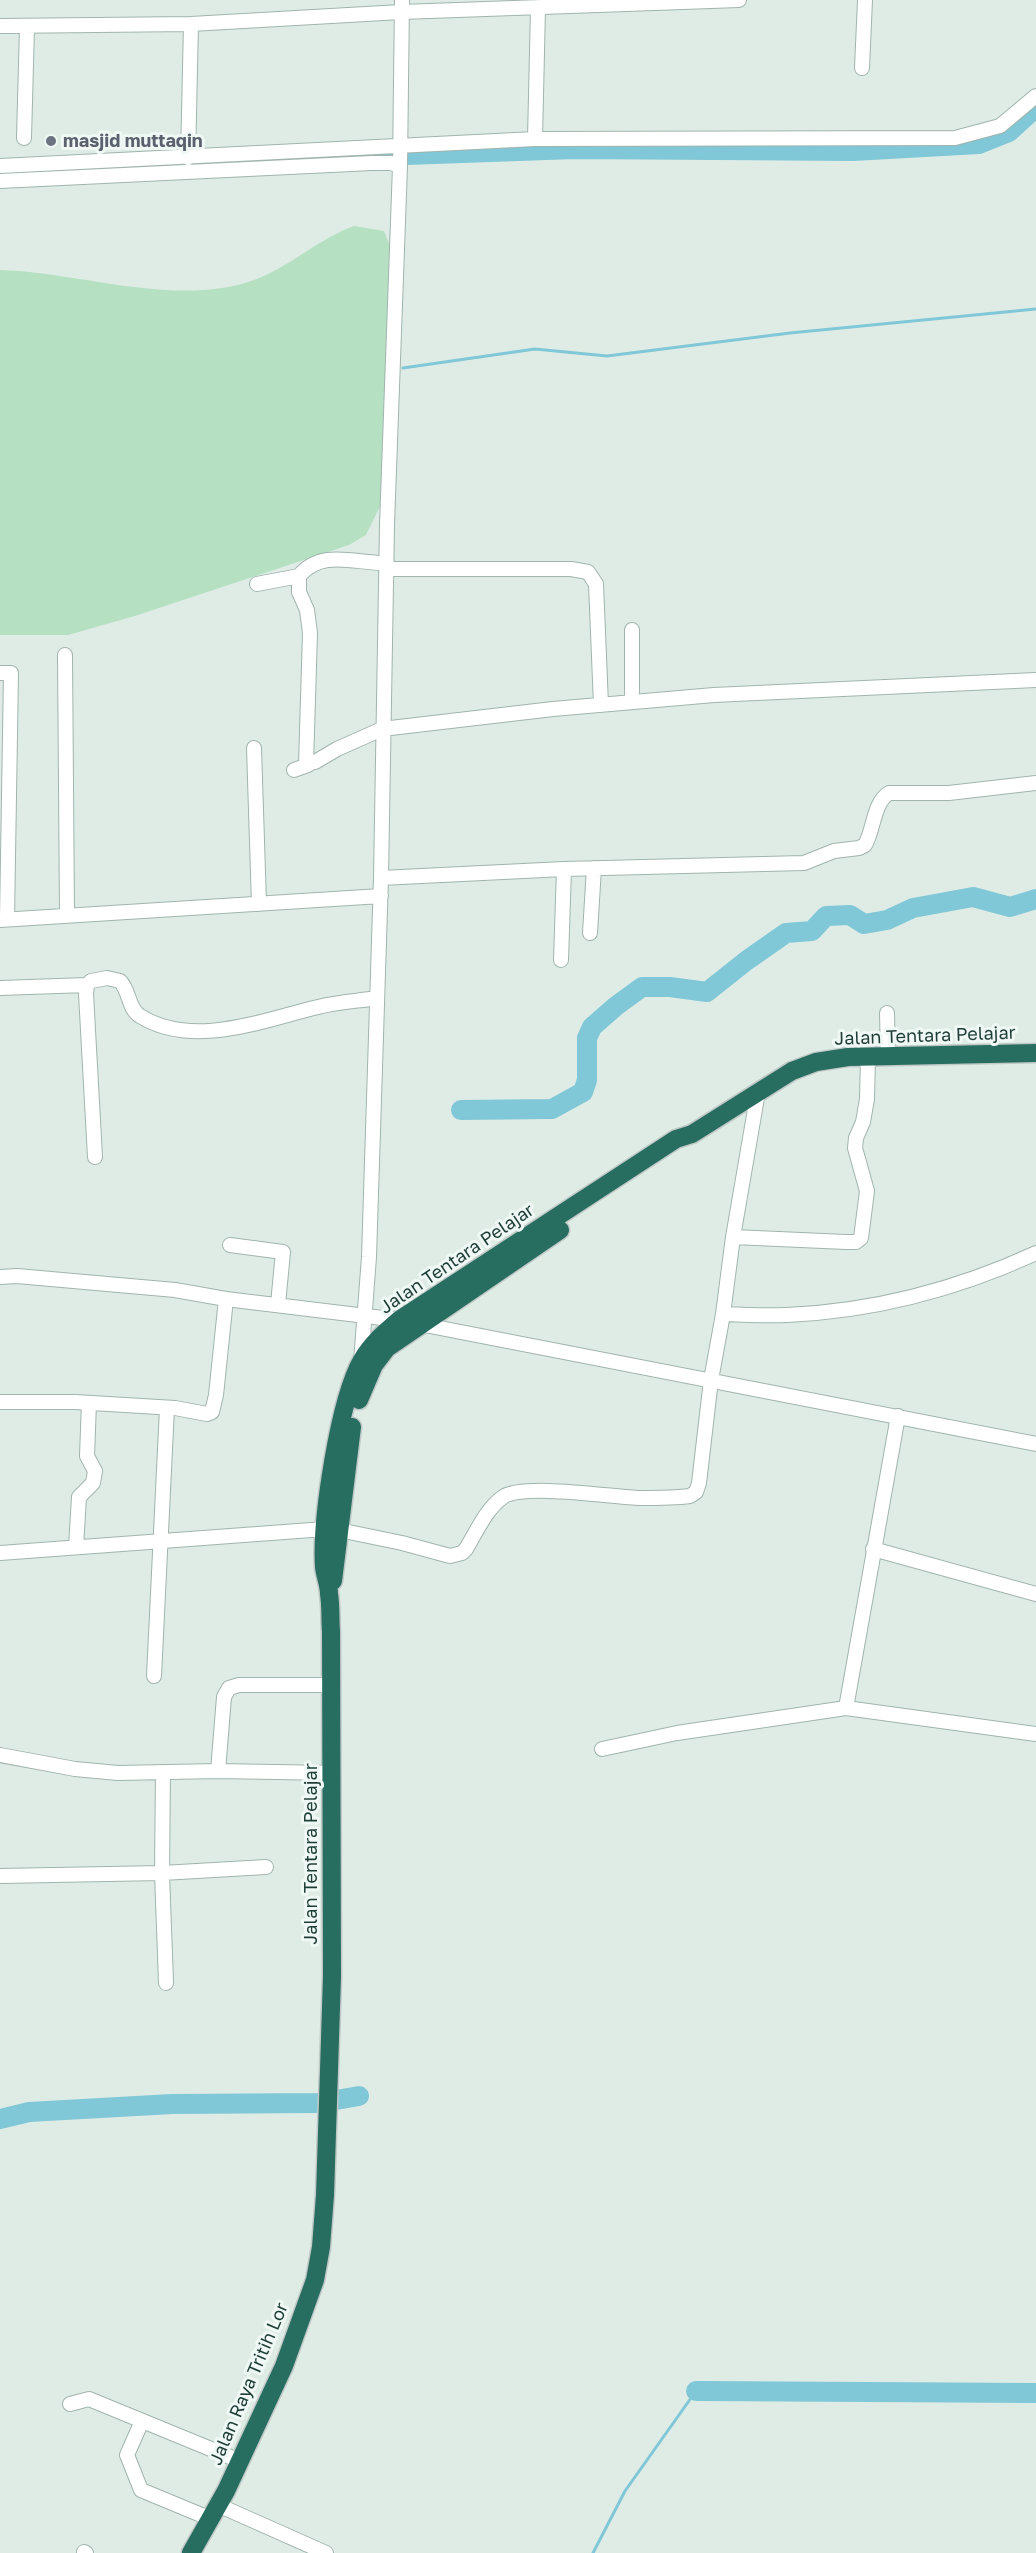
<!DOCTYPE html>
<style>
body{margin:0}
canvas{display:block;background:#dfece6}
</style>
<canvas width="1036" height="2553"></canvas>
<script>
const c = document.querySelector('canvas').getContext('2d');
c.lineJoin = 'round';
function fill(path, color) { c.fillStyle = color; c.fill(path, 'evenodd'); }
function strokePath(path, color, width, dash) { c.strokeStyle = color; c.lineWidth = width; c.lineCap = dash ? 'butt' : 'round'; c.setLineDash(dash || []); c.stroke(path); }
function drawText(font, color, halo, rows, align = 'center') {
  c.font = font + ' "Golos Text",sans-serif'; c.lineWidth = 6; c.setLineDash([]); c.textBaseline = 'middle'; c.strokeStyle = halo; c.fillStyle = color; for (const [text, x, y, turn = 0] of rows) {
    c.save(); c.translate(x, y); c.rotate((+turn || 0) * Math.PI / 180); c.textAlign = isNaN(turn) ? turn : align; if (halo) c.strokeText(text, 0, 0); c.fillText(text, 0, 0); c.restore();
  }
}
fill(new Path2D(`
 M354 226 384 231 391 248 382 502 366 535 349 545 138 615 68 635H0V270C80 272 176 308 254 280 290 267 318 239 354 226Z`), '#b5e0c2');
strokePath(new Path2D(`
 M403 368 535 349 607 356 790 333 1036 309
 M593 2553 625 2491 696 2391`), '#80c7d7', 3);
strokePath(new Path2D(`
 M209 162 575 149 853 151 979 144 1009 132 1036 107
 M461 1110 552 1109 583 1092 587 1080V1038L592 1027 616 1006 642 987H670L707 992 746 961 786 933 812 931 826 916 850 915 864 924 887 920 913 908 973 897 1010 907 1036 899
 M0 2119 29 2112 172 2104 319 2103 359 2096
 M696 2391 1036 2393`), '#80c7d7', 20);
const minor = new Path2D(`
 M0 26 191 24 401 12 739 0
 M862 68 865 0
 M24 138 27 27
 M535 139 538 8
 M188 158 191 24
 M0 166 535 139 955 138 1000 126 1036 96
 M0 181 372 163H391L400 166
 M387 563C356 564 322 548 299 576V592L307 610 310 633 306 764 315 762 337 749 382 729 553 709 714 695 1036 680
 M387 569H571L588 572 596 584 601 705
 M257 584 299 576
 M65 655 67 915
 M0 673H11L7 919
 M632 702V630
 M254 748 259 904
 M294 770 308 765
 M381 878 564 869 804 863 834 851 859 848 865 845C874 830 873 803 889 793H949L1036 783
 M0 920 381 896
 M590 933 594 868
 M561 960 564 869
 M0 988 87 985
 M887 1013 888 1056
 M95 1157 86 994 87 985 91 981 107 978 120 981C130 991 128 1009 140 1016 193 1049 263 1020 318 1007 338 1002 358 1001 377 998
 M733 1237 846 1242H856L861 1238 867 1191 855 1148 856 1138 863 1122 867 1099 868 1057
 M230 1245 283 1252 278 1304
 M0 1277 17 1276 175 1290 226 1299 399 1320 1036 1444
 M723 1314 733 1237 758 1092
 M361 1362 369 1257 381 878 387 525 400 166 402 0
 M0 1402H75L175 1408 207 1414 212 1412 216 1395 226 1299
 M339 1530 402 1543 450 1556 462 1553 466 1549C477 1531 486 1509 503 1497 523 1483 612 1497 640 1498 657 1498 674 1498 690 1496L696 1492 699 1483 711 1380 723 1314C744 1315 766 1316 787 1315 873 1311 958 1289 1036 1253
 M76 1547 79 1497 93 1483 95 1471 87 1456 89 1403
 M873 1549 1036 1594
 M0 1553 325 1529
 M154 1676 167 1408
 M846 1708 898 1416
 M602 1749 677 1733 846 1708 1036 1734
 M0 1755 75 1769 118 1773 218 1771 332 1773
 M218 1771 224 1697 229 1688 239 1685H331
 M163 1773 162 1873 166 1983
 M0 1876 162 1873 266 1867
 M70 2404 89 2399 240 2461
 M142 2421 127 2455 141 2490 211 2519
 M218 2505 326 2553
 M84 2552 86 2553`);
const highway = new Path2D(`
 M359 1400 374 1365 387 1348 560 1230
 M333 1581 352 1427
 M191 2553 226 2491 284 2366 315 2280 321 2247 325 2195 332 1976 331 1631C330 1618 331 1606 329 1594 329 1585 325 1576 324 1567 321 1520 339 1400 362 1360 371 1344 385 1332 399 1320L676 1139 692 1134 792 1071 816 1062 848 1057 1036 1053`);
strokePath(minor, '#a1b4ae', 16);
strokePath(highway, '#c0c9c7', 21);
strokePath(minor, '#fff', 14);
strokePath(highway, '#276d60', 18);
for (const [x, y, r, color] of [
 [51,141,6,"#6b7280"]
]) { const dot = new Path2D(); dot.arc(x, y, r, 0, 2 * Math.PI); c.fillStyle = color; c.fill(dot); strokePath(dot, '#eff8f4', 2); }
drawText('bold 18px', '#5b616d', '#eff8f4', [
 ["masjid muttaqin",63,141]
], 'left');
drawText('18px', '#1e3d36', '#eff8f4', [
 ["Jalan Tentara Pelajar",925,1036,-2],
 ["Jalan Tentara Pelajar",457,1259,-34],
 ["Jalan Tentara Pelajar",311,1854,-90],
 ["Jalan Raya Tritih Lor",249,2384,-67]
]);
</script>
